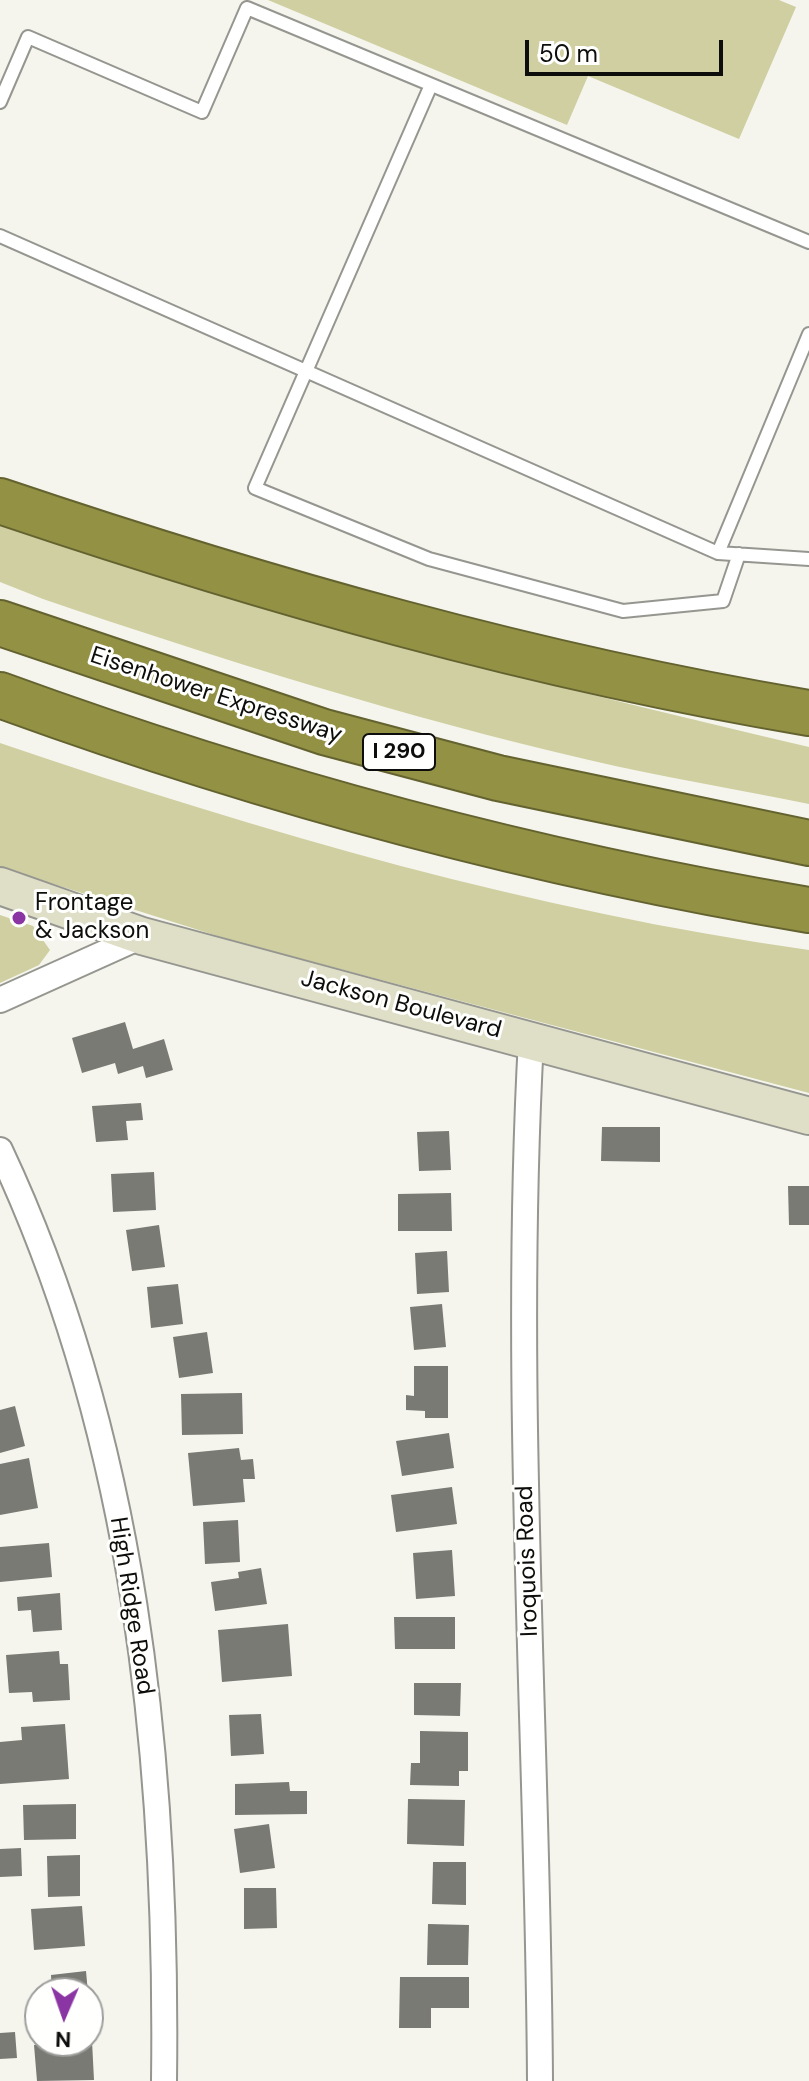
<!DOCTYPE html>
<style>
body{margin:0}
#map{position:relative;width:809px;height:2081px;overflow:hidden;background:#f5f5ee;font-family:"DM Sans",sans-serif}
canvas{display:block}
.north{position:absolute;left:24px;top:1977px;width:80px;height:80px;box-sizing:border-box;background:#fffffe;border:2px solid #9e9e9d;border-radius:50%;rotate:182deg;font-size:22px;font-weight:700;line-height:32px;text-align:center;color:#0d0d0b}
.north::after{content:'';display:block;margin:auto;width:28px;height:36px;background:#8a35a3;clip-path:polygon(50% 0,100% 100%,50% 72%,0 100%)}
.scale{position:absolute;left:525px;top:40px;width:198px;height:36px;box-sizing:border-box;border:4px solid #0d0d0b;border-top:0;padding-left:10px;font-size:24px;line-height:28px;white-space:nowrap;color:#0d0d0b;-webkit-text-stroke:6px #fffffe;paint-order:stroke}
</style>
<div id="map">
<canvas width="809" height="2081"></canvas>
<div class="north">N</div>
<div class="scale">50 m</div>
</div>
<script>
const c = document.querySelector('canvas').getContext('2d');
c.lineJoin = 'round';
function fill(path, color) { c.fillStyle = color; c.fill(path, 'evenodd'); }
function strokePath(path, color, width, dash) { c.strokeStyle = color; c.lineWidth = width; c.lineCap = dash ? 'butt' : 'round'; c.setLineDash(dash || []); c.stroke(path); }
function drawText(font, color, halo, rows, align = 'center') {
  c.font = font + ' "DM Sans",sans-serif'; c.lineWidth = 6; c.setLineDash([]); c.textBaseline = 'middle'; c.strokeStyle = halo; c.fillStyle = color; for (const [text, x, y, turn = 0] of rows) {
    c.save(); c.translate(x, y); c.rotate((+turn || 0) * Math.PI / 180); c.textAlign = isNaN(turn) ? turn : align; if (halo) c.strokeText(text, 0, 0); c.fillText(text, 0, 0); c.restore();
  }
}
fill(new Path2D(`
 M268 0H779L796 7 739 139 588 76 567 125Z
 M0 525C265 615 537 683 809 747V804C736 789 662 777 589 760 404 717 223 660 43 599L0 582Z
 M0 743C265 833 532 911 809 950V1093L230 940 0 867Z
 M0 915 33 926 50 950 39 965 0 983Z`), '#cfcfa1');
fill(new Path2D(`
 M125 1022 133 1049 164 1039 173 1070 146 1078 143 1066 118 1074 115 1063 82 1073 72 1038Z
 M141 1103 143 1120 126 1121 128 1140 96 1142 92 1106Z
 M602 1127H660V1162L601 1161Z
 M449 1131 451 1170 419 1171 417 1132Z
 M154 1172 156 1210 113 1212 111 1174Z
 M788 1186H809V1225H789Z
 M451 1193 452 1231H398V1194Z
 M159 1225 165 1267 132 1271 126 1230Z
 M447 1251 449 1292 417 1294 415 1253Z
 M178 1284 183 1324 151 1328 147 1287Z
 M442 1304 446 1347 414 1350 410 1307Z
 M207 1332 213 1373 179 1378 173 1337Z
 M414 1366H448V1418H425V1411L406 1410V1395L414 1396Z
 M242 1393 243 1434 182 1435 181 1394Z
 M15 1406 25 1446 0 1453V1410Z
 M449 1433 454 1468 402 1476 396 1441Z
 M239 1448 241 1460 253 1459 255 1479H243L245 1502 193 1506 188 1453Z
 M29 1458 38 1508 0 1515V1464Z
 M452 1487 457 1524 396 1532 391 1495Z
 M238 1520 240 1562 205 1564 203 1522Z
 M49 1543 52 1577 0 1582V1547Z
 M452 1550 455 1596 416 1599 413 1553Z
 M261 1568 267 1604 215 1611 211 1582 239 1578 238 1572Z
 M60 1593 62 1630 33 1632 31 1610 18 1611 17 1597Z
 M394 1617H455V1649H395Z
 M288 1624 292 1676 222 1682 218 1630Z
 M59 1651 60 1664H68L70 1700 33 1702 32 1692 9 1693 6 1655Z
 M414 1683H461L460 1716 414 1715Z
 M261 1714 264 1754 231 1756 229 1715Z
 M65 1724 69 1779 0 1784V1742L22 1740 21 1727Z
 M420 1731 468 1732V1771H459V1786L410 1785 411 1763H420Z
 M289 1782 290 1791H307V1814L235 1815V1784Z
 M408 1799 465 1800 464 1846 407 1844Z
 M76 1804V1839L24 1840 23 1805Z
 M269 1824 275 1868 240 1873 234 1829Z
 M21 1848 22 1876 0 1877V1849Z
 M80 1855V1896L48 1897 47 1856Z
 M433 1862H466V1905L432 1904Z
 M244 1888H276L277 1928 244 1929Z
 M82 1906 85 1946 34 1950 31 1909Z
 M428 1924 469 1925 468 1965H427Z
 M86 1971 88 1993H52L51 1975Z
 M400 1977H469V2008H431V2028H399Z
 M15 2032 17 2058 0 2059V2033Z
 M92 2041 94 2080 37 2081 34 2045Z`), '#7a7a74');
const service = new Path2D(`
 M431 85 255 488 429 559 623 611 723 601 739 554
 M0 102 28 37 202 112 247 8 809 242
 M0 236 718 553 809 559
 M718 553 809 334`);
const minor = new Path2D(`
 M0 1000 142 936
 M531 1040C512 1387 538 1734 540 2081
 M0 1150C136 1439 168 1766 164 2081`);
const secondary = new Path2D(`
 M0 886 142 936 809 1116`);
const motorway = new Path2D(`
 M0 501C264 590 534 667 809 713
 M0 623 324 732 498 778 809 843
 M0 695C263 791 534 864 809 910`);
strokePath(service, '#969690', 16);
strokePath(minor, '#969690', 28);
strokePath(secondary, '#969690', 40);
strokePath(motorway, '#646330', 48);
strokePath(service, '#fff', 12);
strokePath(minor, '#fff', 24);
strokePath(secondary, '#dfdec7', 36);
strokePath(motorway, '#939144', 44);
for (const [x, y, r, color] of [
 [19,918,8,"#8a35a3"]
]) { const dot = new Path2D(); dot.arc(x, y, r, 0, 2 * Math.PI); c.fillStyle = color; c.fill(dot); strokePath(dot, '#fffffe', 3); }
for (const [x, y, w] of [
 [399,752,72]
]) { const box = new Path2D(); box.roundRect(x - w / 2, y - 18, w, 36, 6); c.fillStyle = '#fffffe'; c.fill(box); strokePath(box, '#0d0d0b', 2); }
drawText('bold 22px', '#0d0d0b', null, [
 ["I 290",399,752]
]);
drawText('24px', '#0d0d0b', '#fffffe', [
 ["Eisenhower Expressway",216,696,18],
 ["Jackson Boulevard",401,1005,15],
 ["Iroquois Road",528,1561,-92],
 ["High Ridge Road",131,1606,81]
]);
drawText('24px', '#0d0d0b', '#fffffe', [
 ["Frontage",35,904],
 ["& Jackson",35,932]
], 'left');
</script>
